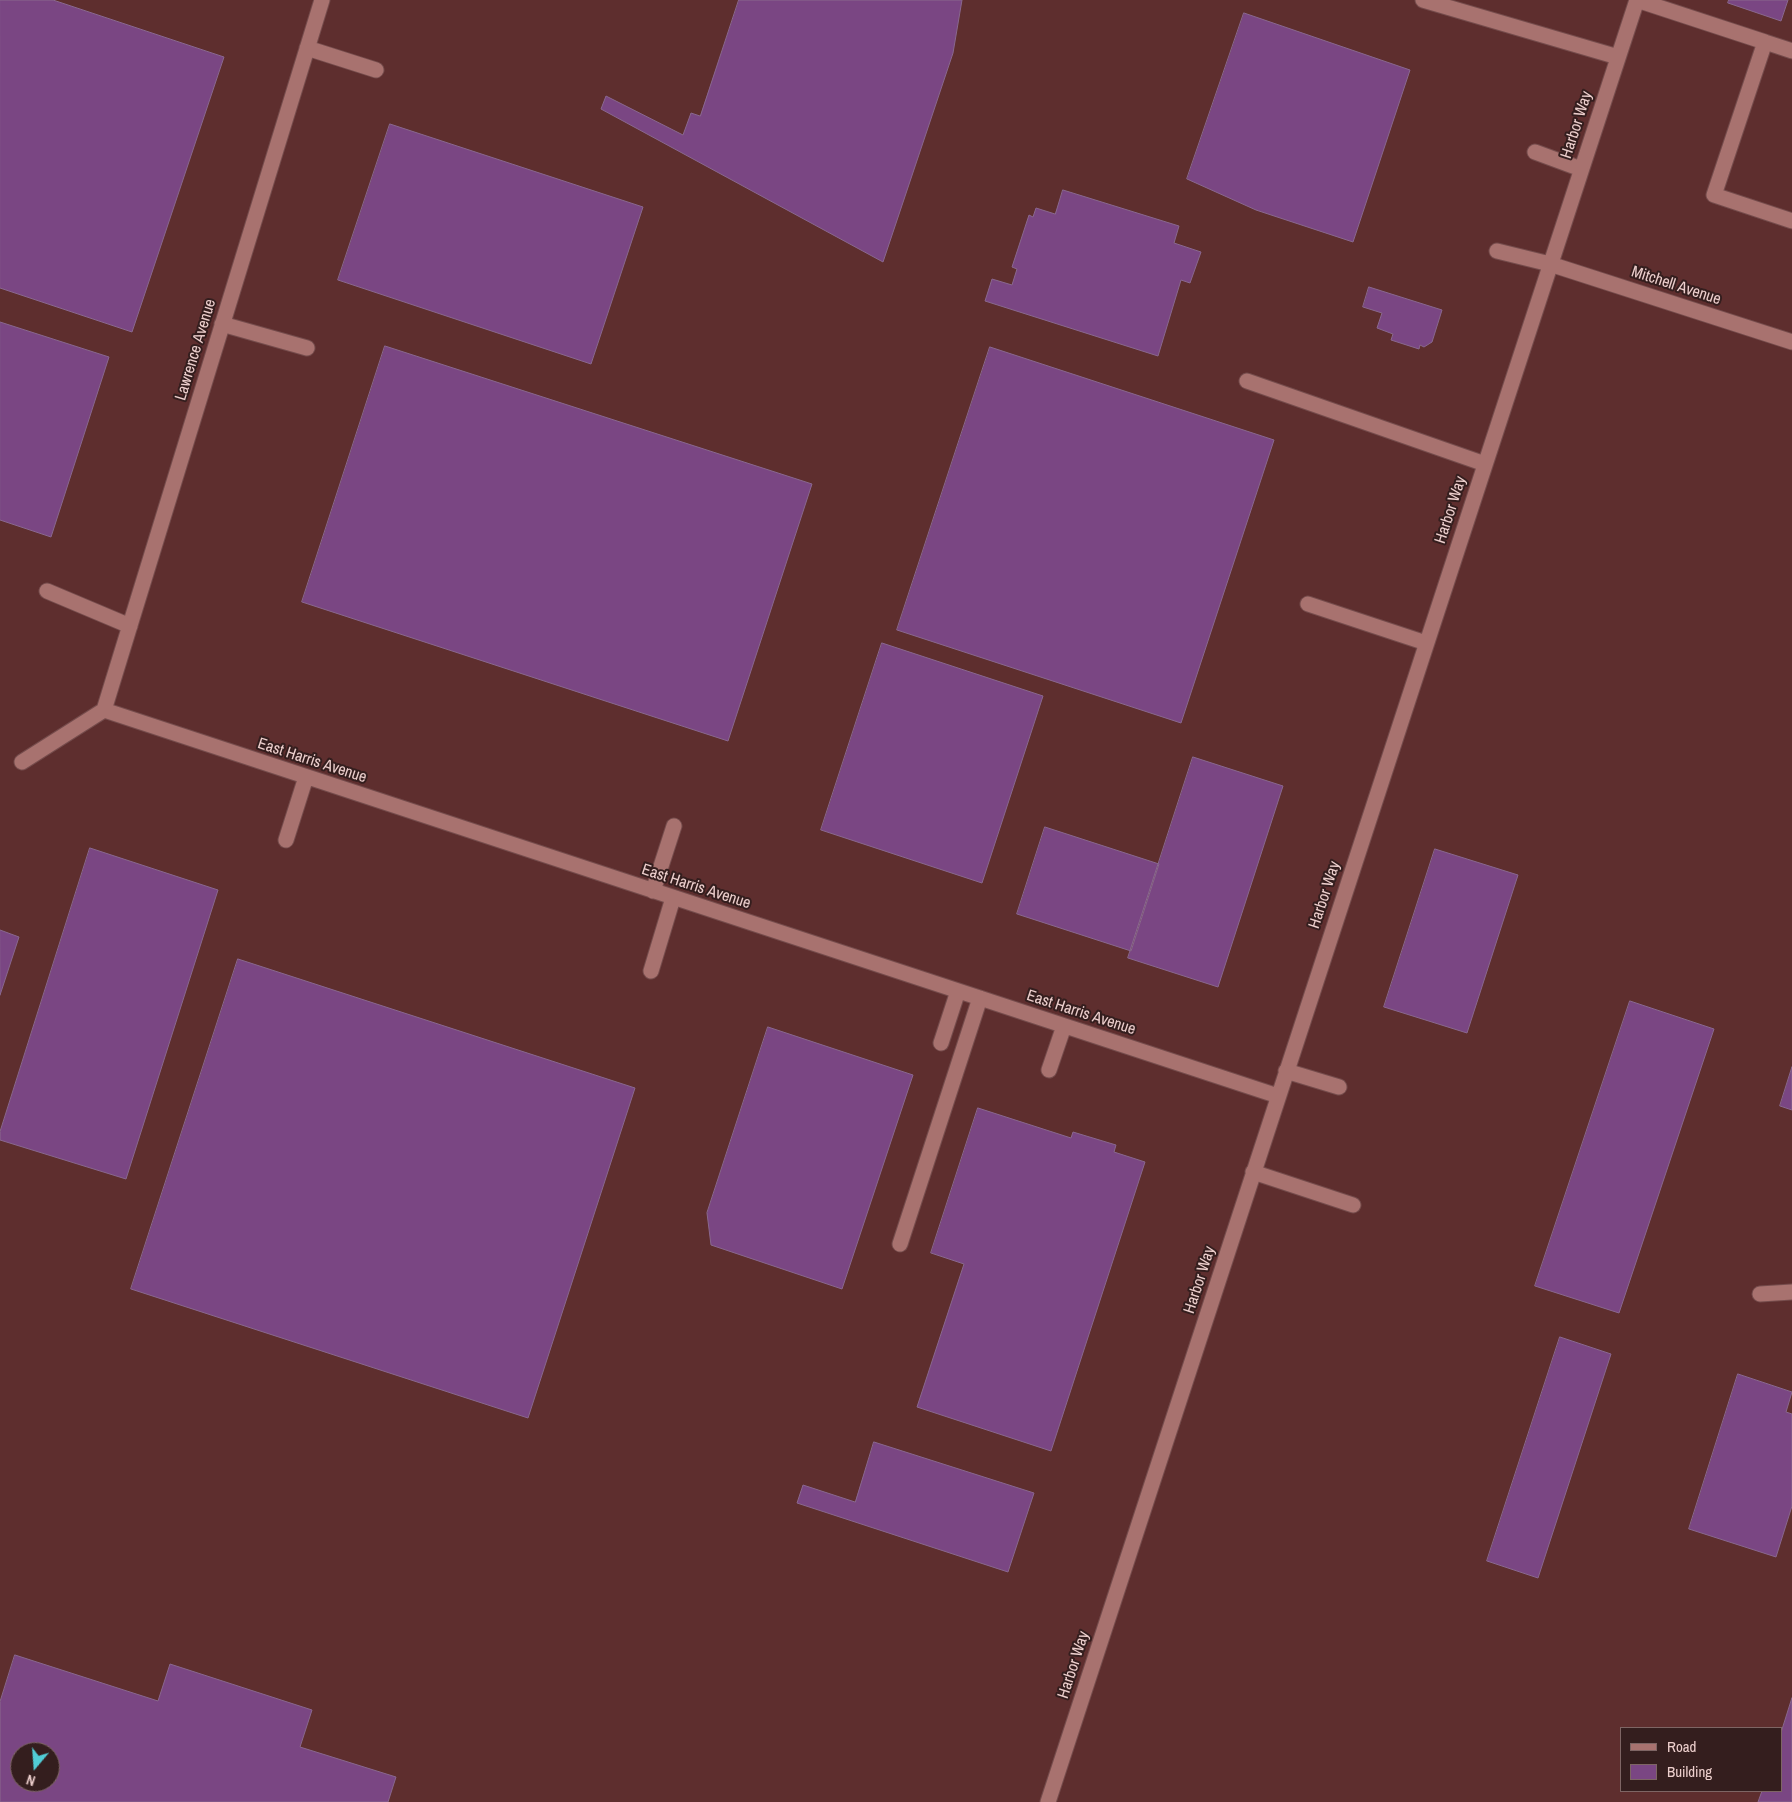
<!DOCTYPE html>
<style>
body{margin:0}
#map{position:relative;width:1792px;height:1802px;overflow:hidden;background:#5e2e2e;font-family:"Archivo Narrow",sans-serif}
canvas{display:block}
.legend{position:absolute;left:1620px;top:1727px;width:162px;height:65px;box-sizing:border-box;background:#341e1e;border:1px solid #7e6564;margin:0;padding:6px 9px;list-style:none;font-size:15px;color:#edcfcd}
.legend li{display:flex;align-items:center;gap:10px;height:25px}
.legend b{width:25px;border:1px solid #7e6564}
.north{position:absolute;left:10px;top:1742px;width:50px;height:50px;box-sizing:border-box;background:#341e1e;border:1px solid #7e6564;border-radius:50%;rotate:198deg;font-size:14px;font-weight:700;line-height:20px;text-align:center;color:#edcfcd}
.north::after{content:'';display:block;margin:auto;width:18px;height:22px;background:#51ccd5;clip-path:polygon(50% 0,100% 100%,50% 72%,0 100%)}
</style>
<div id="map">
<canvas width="1792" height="1802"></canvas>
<ul class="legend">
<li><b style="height:6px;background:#a8726f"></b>Road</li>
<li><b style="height:14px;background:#7a4683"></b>Building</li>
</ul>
<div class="north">N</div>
</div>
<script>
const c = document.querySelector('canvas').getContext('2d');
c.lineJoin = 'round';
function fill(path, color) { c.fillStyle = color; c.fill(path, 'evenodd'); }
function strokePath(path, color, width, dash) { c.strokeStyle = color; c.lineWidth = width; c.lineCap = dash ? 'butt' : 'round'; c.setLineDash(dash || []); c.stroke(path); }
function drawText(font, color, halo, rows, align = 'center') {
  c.font = font + ' "Archivo Narrow",sans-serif'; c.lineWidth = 4; c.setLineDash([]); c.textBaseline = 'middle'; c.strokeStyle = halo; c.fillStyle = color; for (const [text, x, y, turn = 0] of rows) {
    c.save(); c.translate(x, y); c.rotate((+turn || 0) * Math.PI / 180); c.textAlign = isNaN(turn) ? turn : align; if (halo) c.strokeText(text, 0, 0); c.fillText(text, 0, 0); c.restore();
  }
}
const building = new Path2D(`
 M0 0H53L224 57 132 332 0 288Z
 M739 0H962L953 53 883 262 601 109 606 96 683 135 691 113 700 116Z
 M1729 0H1788L1781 21 1728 3Z
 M1244 13 1410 70 1353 242 1256 210 1187 179Z
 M390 124 643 207 591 364 338 280Z
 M1063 190 1179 226 1174 243 1201 252 1190 283 1181 280 1158 356 985 301 992 279 1012 285 1017 269 1012 267 1029 215 1033 217 1036 208 1055 214Z
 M1369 287 1442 310 1432 342 1424 347 1420 345 1419 349 1391 340 1393 334 1377 328 1382 313 1363 307Z
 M0 322 109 357 51 537 0 520Z
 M385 346 812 484 728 741 302 602Z
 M990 347 1274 440 1181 723 897 630Z
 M882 643 1043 696 982 883 821 830Z
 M1193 757 1283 786 1218 987 1128 958Z
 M1045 827 1159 864 1131 951 1017 914Z
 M90 848 218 890 126 1179 0 1140V1132Z
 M1435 849 1518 875 1467 1033 1384 1007Z
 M0 930 19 937 0 995Z
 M238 959 635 1088 528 1418 131 1289Z
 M1630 1001 1714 1029 1619 1313 1535 1286Z
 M768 1027 913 1075 842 1289 711 1245 707 1213Z
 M1792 1067V1110L1780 1106Z
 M978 1108 1071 1138 1073 1132 1116 1145 1114 1152 1145 1162 1051 1451 917 1407 964 1264 931 1253Z
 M1560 1337 1611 1354 1538 1578 1487 1561Z
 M1738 1374 1792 1392 1786 1412 1792 1414V1506L1776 1557 1689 1529Z
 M874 1442 1034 1493 1008 1572 797 1503 803 1485 855 1502Z
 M15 1655 158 1701 170 1664 312 1710 300 1747 396 1777 388 1802H0V1702ZM20 1752H50V1782H20Z
 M1792 1698V1802H1758L1762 1791H1781V1733Z`);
fill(building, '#7a4683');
strokePath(building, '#89688e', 1);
const minor = new Path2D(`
 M1423 0 1618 57
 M1637 0 1765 42 1714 195 1792 221
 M1765 42 1792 51
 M307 48 376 70
 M1535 152 1581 169
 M1497 251 1550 264 1792 342
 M222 324 307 348
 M1247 381 1485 464
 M47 591 130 626
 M1308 604 1426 643
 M104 710 1278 1096
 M104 710 322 0
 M22 762 104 710
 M286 840 306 777
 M653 891 674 826
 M651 971 673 898
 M941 1043 958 991
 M1049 1070 1064 1026
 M1286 1071 1339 1087
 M1253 1172 1353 1205
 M900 1244 980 998
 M1760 1294 1792 1292
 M1048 1802 1637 0`);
strokePath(minor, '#754c4c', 17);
strokePath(minor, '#a8726f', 15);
drawText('16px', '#edcfcd', '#341e1e', [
 ["Harbor Way",1577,125,-72],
 ["Mitchell Avenue",1676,286,18],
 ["Lawrence Avenue",196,350,-73],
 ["Harbor Way",1451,510,-72],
 ["East Harris Avenue",312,761,18],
 ["East Harris Avenue",696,887,18],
 ["Harbor Way",1325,895,-72],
 ["East Harris Avenue",1081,1013,18],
 ["Harbor Way",1200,1280,-72],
 ["Harbor Way",1074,1665,-72]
]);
</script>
